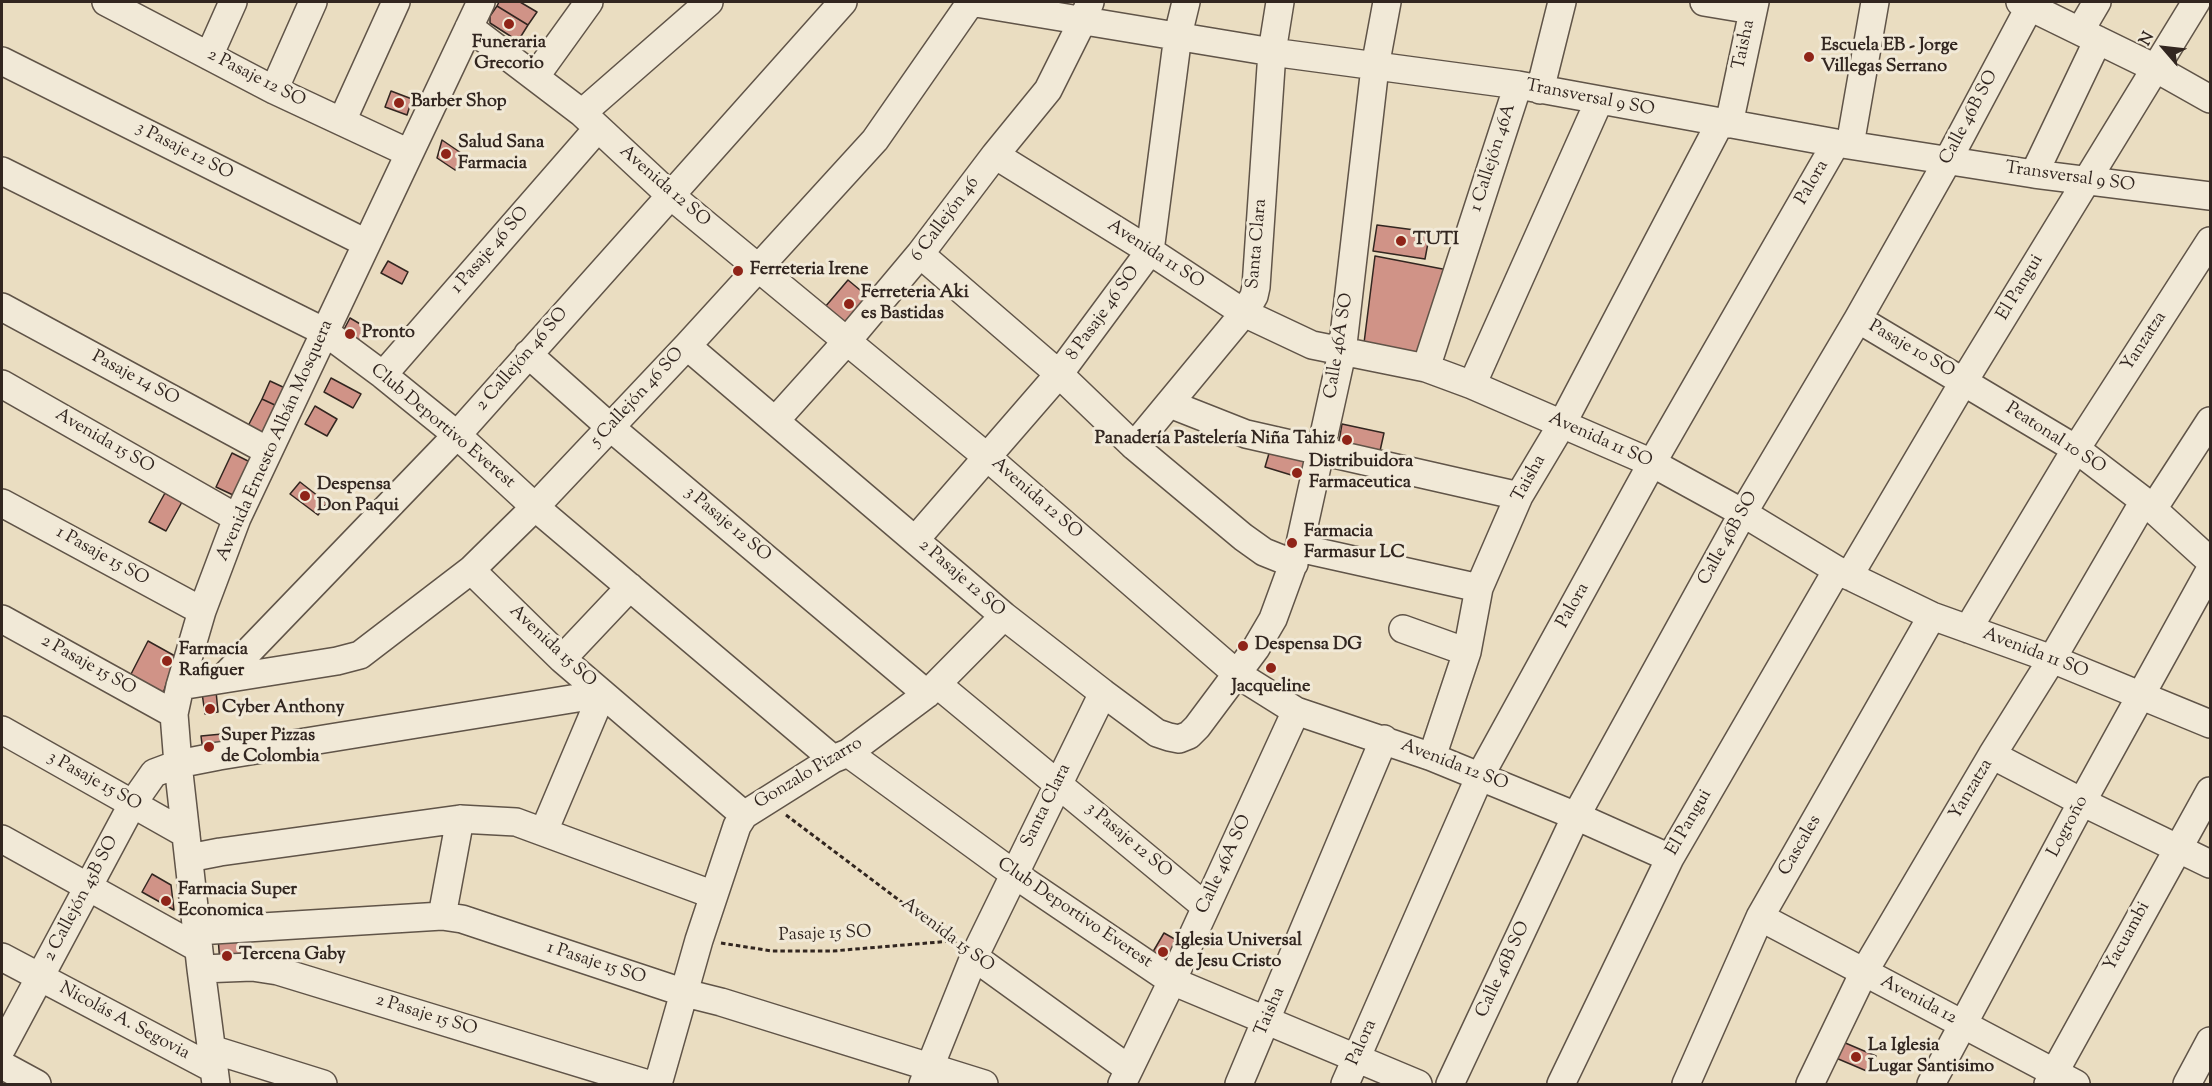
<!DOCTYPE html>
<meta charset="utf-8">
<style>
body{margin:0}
#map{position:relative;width:2212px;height:1086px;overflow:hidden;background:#eaddc1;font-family:"Sorts Mill Goudy",serif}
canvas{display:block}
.frame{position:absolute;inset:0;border:3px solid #322620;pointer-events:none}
.north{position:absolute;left:2134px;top:18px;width:60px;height:60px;-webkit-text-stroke:4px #f1e9d7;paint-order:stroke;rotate:298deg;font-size:16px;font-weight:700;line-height:24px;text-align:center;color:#322620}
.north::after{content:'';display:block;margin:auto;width:21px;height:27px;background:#322620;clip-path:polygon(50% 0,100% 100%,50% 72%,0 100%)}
</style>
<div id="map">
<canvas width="2212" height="1086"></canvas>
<div class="frame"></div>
<div class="north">N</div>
</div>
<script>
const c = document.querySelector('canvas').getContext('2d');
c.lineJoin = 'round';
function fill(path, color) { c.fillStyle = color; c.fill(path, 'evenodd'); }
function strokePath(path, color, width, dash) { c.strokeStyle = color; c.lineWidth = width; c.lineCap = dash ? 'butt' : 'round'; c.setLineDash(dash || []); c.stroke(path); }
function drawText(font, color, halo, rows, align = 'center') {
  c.font = font + ' "Sorts Mill Goudy",serif'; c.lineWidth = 6; c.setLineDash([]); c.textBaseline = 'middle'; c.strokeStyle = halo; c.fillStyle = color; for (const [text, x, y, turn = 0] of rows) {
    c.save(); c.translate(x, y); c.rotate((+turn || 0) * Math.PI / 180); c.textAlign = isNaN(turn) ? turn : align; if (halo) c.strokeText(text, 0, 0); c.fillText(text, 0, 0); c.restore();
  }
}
const building = new Path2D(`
 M499 2H520L537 12 528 25 497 6Z
 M497 6 528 25 518 41 490 23V16Z
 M391 91 412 99 407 115 385 107Z
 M442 140 464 155 455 170 437 158Z
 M1377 225 1430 232 1425 259 1373 251Z
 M1375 256 1453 271 1424 365 1363 351Z
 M388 261 408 272 402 284 381 273Z
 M848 280 872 300 849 327 825 307Z
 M350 318 367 328 357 344 341 335Z
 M331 378 361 394 353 408 324 392Z
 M270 381 285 388 277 406 262 399Z
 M262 399 277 406 263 436 247 428Z
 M315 406 337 419 327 436 305 424Z
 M1342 424 1384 433 1380 451 1339 442Z
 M1270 450 1306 461 1301 478 1265 467Z
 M232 453 250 462 233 495 216 487Z
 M300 482 327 503 318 515 290 494Z
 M165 493 182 502 166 531 149 522Z
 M148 641 175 656 162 697 129 678Z
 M216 691 218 712 205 714 202 693Z
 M222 734 224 750 203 752 201 736Z
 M152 874 171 885 174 910 142 892Z
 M1164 933 1180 942 1163 971 1147 962Z
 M241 936 243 962 220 964 218 937Z
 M1843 1042 1876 1056 1869 1072 1836 1058Z`);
fill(building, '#d09387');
strokePath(building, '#322620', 1.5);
const minor = new Path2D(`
 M106 2 274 90 409 153
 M970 2 1272 52 1518 85 1836 143 2034 174 2210 196
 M1704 2 1752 10
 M2020 2 2155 68 2210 99
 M469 27 582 113 670 195 987 457 1237 674 1296 711 1432 757 1576 816 1670 858
 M2080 31 2097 2
 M209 56 233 2
 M2 61 366 243
 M535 77 589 2
 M274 90 313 2
 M1540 90 1562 2
 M582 113 709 2
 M342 121 396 2
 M1729 124 1755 2
 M1850 145 1875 2
 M995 155 1150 251 1244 313 1312 345 1426 368 1472 385 1652 463 1743 513 1837 570 1932 616 2052 659 2210 724
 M2 171 325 332 383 375 457 435 535 507 833 759
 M2034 174 2098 40
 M920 254 1059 374 1134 446 1243 537 1264 552 1294 564
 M2 307 268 451
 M1858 319 2076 449 2144 501 2210 561
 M687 346 1004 616 1103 693 1157 733 1169 737 1179 739 1189 735 1197 727 1256 648 1273 619 1299 548 1342 353 1375 67 1387 2
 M528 354 610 427 927 694
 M1426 368 1518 85
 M383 375 598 128
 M2 384 237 518
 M1472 385 1599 101
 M1170 404 1246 434 1519 496
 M775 421 847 341 920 254 995 155 1048 90 1083 20 1090 2
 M1134 446 1244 313 1254 296 1256 287 1272 52 1280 2
 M2 503 202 611
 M2153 509 2210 421
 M915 540 1059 374 1150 251 1178 35 1186 2
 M1299 548 1479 588
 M471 570 562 659 744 815
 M1849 576 1964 381 2196 2
 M2 619 174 714
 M1403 629 1467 652
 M1968 629 2076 449 2210 241
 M562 659 630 587
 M223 678 457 435 843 2
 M937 684 1206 907
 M180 686 337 661 360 655 471 570 535 507 687 346 875 140 971 2
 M2 730 186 834
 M848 753 1014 874 1172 981 1418 1084
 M1992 755 2082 802 2210 864
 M1432 757 1467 652 1479 588 1519 496 1562 424 1720 123
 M544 831 602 694
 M2 839 198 948
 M189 858 220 852 460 819 516 822 714 895
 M442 916 460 819
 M1760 917 2076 1084
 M197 931 442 916 462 919 685 993 721 1002 984 1084
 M2 957 214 1069
 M974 957 1129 1069
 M201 969 252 967 278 971 648 1084
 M2 1048 133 803 154 773 178 764 219 756 602 694
 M211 1049 323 1084
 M2 1065 37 1084
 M216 1084 201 969 178 764 174 714 180 686 202 611 237 518 481 2
 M658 1084 699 940 737 826 744 815 833 759 848 753 927 694 1004 616
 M923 1084 974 957 1103 693
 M1122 1084 1172 981 1296 711
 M1239 1084 1384 739
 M1345 1084 1480 776 1652 463 1836 143
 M1450 1084 1576 816 1743 513 1858 319 1948 160 2030 6
 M1561 1084 1670 858 1837 570
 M1686 1084 1760 917 1932 616
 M1810 1084 1864 972 1992 755 2052 659 2144 501
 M1931 1084 2082 802 2210 570
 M2048 1084 2210 791
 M2187 1084 2210 1041`);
strokePath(minor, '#605448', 30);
strokePath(new Path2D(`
 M786 815 956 943
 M721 943 772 951H833L951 941`), '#322620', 3, [4.5, 3]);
strokePath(minor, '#f1e9d7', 27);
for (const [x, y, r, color] of [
 [509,24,6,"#8f2418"],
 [1809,57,6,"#8f2418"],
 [399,103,6,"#8f2418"],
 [446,154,6,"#8f2418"],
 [1401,241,6,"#8f2418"],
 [738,271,6,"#8f2418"],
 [849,304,6,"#8f2418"],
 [350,334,6,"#8f2418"],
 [1347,440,6,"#8f2418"],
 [1297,473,6,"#8f2418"],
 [305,496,6,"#8f2418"],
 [1292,543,6,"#8f2418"],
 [1243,646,6,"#8f2418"],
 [167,661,6,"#8f2418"],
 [1271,668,6,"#8f2418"],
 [210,709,6,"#8f2418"],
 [209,747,6,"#8f2418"],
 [166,901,6,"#8f2418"],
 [1163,952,6,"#8f2418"],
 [227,956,6,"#8f2418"],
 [1856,1057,6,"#8f2418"]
]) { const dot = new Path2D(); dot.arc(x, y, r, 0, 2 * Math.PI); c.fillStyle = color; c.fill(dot); strokePath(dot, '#f1e9d7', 2); }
drawText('bold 18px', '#322620', '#f1e9d7', [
 ["Funeraria",509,44,"center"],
 ["Grecorio",509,65,"center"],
 ["Escuela EB - Jorge",1821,47],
 ["Villegas Serrano",1821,68],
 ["Barber Shop",411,103],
 ["Salud Sana",458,144],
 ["Farmacia",458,165],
 ["TUTI",1413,241],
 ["Ferreteria Irene",750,271],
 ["Ferreteria Aki",861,294],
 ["es Bastidas",861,315],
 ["Pronto",362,334],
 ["Panadería Pastelería Niña Tahiz",1335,440,"right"],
 ["Distribuidora",1309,463],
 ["Farmaceutica",1309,484],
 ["Despensa",317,486],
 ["Don Paqui",317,507],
 ["Farmacia",1304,533],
 ["Farmasur LC",1304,554],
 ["Despensa DG",1255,646],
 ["Farmacia",179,651],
 ["Rafiguer",179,672],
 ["Jacqueline",1271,688,"center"],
 ["Cyber Anthony",222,709],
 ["Super Pizzas",221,737],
 ["de Colombia",221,758],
 ["Farmacia Super",178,891],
 ["Economica",178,912],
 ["Iglesia Universal",1175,942],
 ["de Jesu Cristo",1175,963],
 ["Tercena Gaby",239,956],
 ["La Iglesia",1868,1047],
 ["Lugar Santisimo",1868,1068]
], 'left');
drawText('18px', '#322620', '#f1e9d7', [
 ["Taisha",1745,45,-78],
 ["2 Pasaje 12 SO",256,79,27],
 ["Transversal 9 SO",1590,99,11],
 ["Calle 46B SO",1970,118,-62],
 ["3 Pasaje 12 SO",184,152,27],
 ["1 Callejón 46A",1494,158,-72],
 ["Transversal 9 SO",2070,178,8],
 ["Palora",1813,183,-60],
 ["Avenida 12 SO",664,187,41],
 ["6 Callejón 46",946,220,-53],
 ["Santa Clara",1258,244,-85],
 ["1 Pasaje 46 SO",491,251,-49],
 ["Avenida 11 SO",1155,255,33],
 ["El Pangui",2021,288,-59],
 ["8 Pasaje 46 SO",1104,314,-54],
 ["Yanzatza",2145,342,-57],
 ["Calle 46A SO",1340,346,-81],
 ["Pasaje 10 SO",1911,350,30],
 ["2 Callejón 46 SO",523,360,-49],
 ["Pasaje 14 SO",135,379,28],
 ["5 Callejón 46 SO",638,398,-47],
 ["Club Deportivo Everest",442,427,40],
 ["Peatonal 10 SO",2055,439,33],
 ["Avenida Ernesto Albán Mosquera",276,441,-66],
 ["Avenida 11 SO",1600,441,24],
 ["Avenida 15 SO",104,442,30],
 ["Taisha",1530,479,-61],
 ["Avenida 12 SO",1036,499,41],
 ["3 Pasaje 12 SO",727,525,40],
 ["Calle 46B SO",1729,539,-61],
 ["1 Pasaje 15 SO",102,557,29],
 ["2 Pasaje 12 SO",961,579,41],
 ["Palora",1574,606,-61],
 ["Avenida 15 SO",552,647,43],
 ["Avenida 11 SO",2035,654,21],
 ["2 Pasaje 15 SO",88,666,29],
 ["Avenida 12 SO",1454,766,21],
 ["Gonzalo Pizarro",809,774,-31],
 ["3 Pasaje 15 SO",94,782,29],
 ["Yanzatza",1972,790,-59],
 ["Santa Clara",1047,806,-64],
 ["El Pangui",1690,823,-60],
 ["Logroño",2069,827,-62],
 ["3 Pasaje 12 SO",1128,841,40],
 ["Cascales",1801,846,-60],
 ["Calle 46A SO",1225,865,-65],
 ["2 Callejón 45B SO",82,899,-62],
 ["Club Deportivo Everest",1074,914,34],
 ["Pasaje 15 SO",825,935,-2],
 ["Avenida 15 SO",947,936,37],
 ["Yacuambi",2128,937,-61],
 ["1 Pasaje 15 SO",596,964,18],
 ["Calle 46B SO",1504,970,-65],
 ["Avenida 12",1918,1001,28],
 ["Taisha",1271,1012,-67],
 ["2 Pasaje 15 SO",426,1016,17],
 ["Nicolás A. Segovia",124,1022,28],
 ["Palora",1363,1043,-66]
]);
</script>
